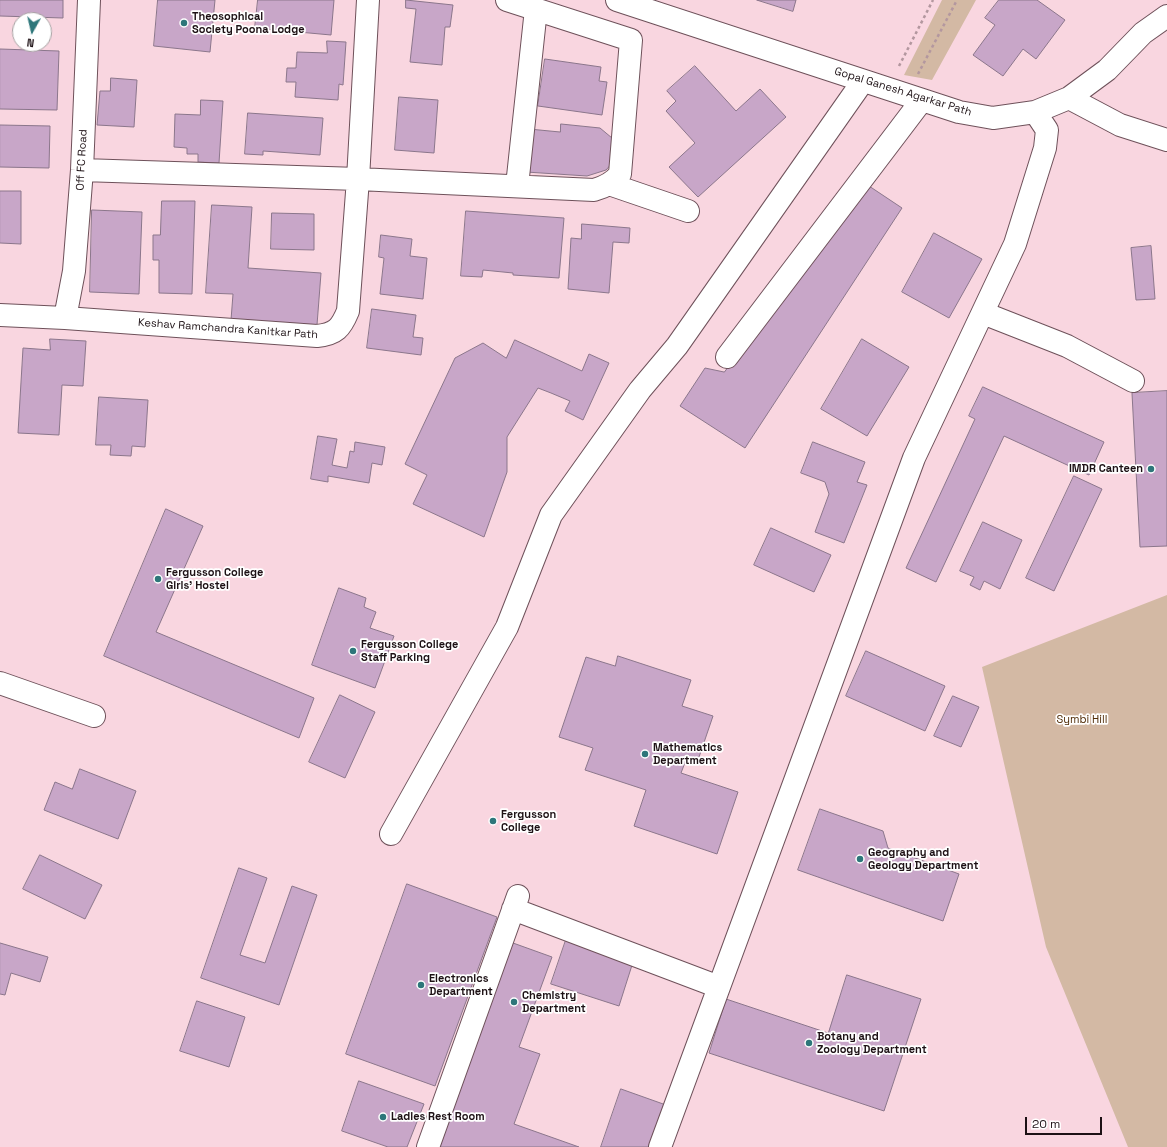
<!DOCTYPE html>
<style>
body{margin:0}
#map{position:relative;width:1167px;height:1147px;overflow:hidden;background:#f9d6e0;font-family:"Space Grotesk",sans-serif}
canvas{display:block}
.north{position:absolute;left:12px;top:12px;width:40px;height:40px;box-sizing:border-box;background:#fff;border:1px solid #a5a0a1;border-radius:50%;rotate:188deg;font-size:11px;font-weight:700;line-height:16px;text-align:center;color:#1d1115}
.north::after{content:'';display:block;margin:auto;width:14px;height:18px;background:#2d767a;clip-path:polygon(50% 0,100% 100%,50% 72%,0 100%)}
.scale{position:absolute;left:1025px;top:1117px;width:77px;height:18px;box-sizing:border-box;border:2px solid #1d1115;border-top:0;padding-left:5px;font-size:12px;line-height:14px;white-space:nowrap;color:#1d1115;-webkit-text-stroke:3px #fff;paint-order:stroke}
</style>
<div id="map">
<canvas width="1167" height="1147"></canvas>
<div class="north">N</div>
<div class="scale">20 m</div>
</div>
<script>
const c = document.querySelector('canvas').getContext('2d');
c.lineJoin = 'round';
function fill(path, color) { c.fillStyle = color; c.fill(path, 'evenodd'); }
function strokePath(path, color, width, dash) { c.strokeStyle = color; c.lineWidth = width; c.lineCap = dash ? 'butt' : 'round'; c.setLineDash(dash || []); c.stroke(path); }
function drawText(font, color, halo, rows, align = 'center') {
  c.font = font + ' "Space Grotesk",sans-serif'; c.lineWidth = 3.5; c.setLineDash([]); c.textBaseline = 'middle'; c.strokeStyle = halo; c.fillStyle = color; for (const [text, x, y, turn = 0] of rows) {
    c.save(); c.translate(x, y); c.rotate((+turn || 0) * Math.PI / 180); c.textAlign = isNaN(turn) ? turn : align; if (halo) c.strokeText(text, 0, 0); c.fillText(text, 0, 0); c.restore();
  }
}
fill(new Path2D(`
 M942 0H976L932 80 904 75Z
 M1167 595V1147H1128L1046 947 982 667Z`), '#d3b9a4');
const building = new Path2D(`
 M0 0H63V18L0 16Z
 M158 0H215L210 52 154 46Z
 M258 0H334L331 35 255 28Z
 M406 0 453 5 450 27H445L442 65 410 62 416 9 406 8Z
 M757 0H796L793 11Z
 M999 0H1037L1065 20 1036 59 1023 49 1003 76 973 55 995 25 985 18Z
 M327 41 346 42 343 85 339 84 338 100 295 97 296 82H286L287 68H296L297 52 327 53Z
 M0 49 59 51 57 110 0 109Z
 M545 59 601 67 599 81 607 82 602 115 538 106Z
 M695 66 736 111 760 89 786 117 698 197 669 167 695 143 666 111 676 101 667 91Z
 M111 78 137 80 134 127 97 125 100 91H110Z
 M399 97 438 100 434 153 395 150Z
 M201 100 223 101 219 163 198 162V154H187V148L174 147 175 114 200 115Z
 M248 113 323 118 320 155 263 151V155L245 154Z
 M561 124 600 128 612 138 616 147 614 161 606 170 587 176 526 172 529 129 560 132Z
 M0 125 50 126 49 168 0 167Z
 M866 184 902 208 745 448 680 406 705 368 724 372Z
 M0 191H21V244L0 243Z
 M162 201H195L192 294 159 293V260H153V235H160Z
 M212 205 252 207 248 268 321 273 317 325 231 320 233 294 206 293Z
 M92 210 142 212 139 294 90 292Z
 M466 211 564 218 559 278 513 275V273L483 270 482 277 461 276Z
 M272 213 314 214V250L271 249Z
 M582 224 630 228 629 243 613 242 609 293 568 289 571 238 581 239Z
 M934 233 982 259 949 318 902 292Z
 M381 235 412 239 410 256 427 258 423 299 380 294 384 258 379 257Z
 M1151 246 1155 299 1136 300 1131 248Z
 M372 309 416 315 413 337 423 338 421 355 367 348Z
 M50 339 86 341 83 386 62 385 59 435 18 433 23 348 50 350Z
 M862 339 909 367 867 436 821 409Z
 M515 340 582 371 589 354 609 363 583 420 565 411 570 401 551 393 538 388 507 437V472L484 537 413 504 427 475 405 464 455 358 483 343 506 358Z
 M983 387 1104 442 1089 475 1004 436 936 582 906 568 975 419 969 416Z
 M1167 391V546L1140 547 1132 393Z
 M99 397 148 400 145 447 132 446 131 456 110 455 111 445H96Z
 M318 436 337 439 332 465 347 468 350 451 354 452 355 442 385 447 382 465 372 463 369 483 328 476V482L311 479Z
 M813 442 865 462 857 482 867 485 844 543 815 532 829 494 825 482 801 473Z
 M1074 476 1102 489 1054 591 1026 578Z
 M166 509 203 526 156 632 314 698 299 738 104 656Z
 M983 522 1022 540 1000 589 984 581 980 590 970 585 974 577 960 571Z
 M771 528 831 555 814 592 754 565Z
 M339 588 366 598 364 607 376 612 370 628 394 636 375 688 312 665Z
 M866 651 945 686 925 731 846 696Z
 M618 656 691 680 682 706 713 716 697 763 686 760 681 773 738 792 717 854 634 826 646 790 585 770 593 748 559 737 586 657 615 666Z
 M340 695 375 712 345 778 309 762Z
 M953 696 979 707 961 747 934 736Z
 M80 769 136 791 118 839 44 810 55 782 72 789Z
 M820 809 883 831 888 848 959 874 943 921 798 870Z
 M40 855 102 885 85 919 23 889Z
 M239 868 267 878 240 955 265 963 292 886 317 895 279 1005 201 978Z
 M407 884 497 917 435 1086 346 1054Z
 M566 940 633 962 619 1006 551 984Z
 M0 943 48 957 40 982 11 973 5 995 0 994Z
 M513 943 552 957 519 1047 540 1054 514 1124 579 1147H440Z
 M847 975 921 999 884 1111 709 1053 726 999 828 1033Z
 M197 1001 245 1017 229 1067 180 1051Z
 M359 1081 424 1104 407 1147H388L342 1131Z
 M621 1089 666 1105 651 1147H601Z`);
fill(building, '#c8a6c8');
strokePath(building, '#8b768b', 1);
const minor = new Path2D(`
 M617 0 959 112 993 118 1035 112 1069 98 1107 70 1143 33 1167 16
 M1069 98 1120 125 1167 140
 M82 170 358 179 594 190C605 187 613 183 620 174L631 40 507 0
 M609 184 688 211
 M517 186 536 9
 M983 313 1067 346 1133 381
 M0 315 65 318 317 336C336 334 341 328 348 311L358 179 368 0
 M65 318 74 271 82 170 89 0
 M727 357 922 100
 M0 683 94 716
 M391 834 507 627 551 515 640 390 677 346 863 81
 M513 909 719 987
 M428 1147 518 896
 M660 1147 914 458 1015 244 1045 148 1047 130 1035 112`);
strokePath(minor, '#6e515a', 24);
strokePath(new Path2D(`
 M899 66 933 0
 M918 74 957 0`), '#b3979f', 2.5, [3, 3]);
strokePath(minor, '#fff', 22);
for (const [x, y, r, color] of [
 [184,23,4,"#2d767a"],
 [1151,469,4,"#2d767a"],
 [158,579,4,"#2d767a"],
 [353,651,4,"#2d767a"],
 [645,754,4,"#2d767a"],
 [493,821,4,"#2d767a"],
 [860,859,4,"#2d767a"],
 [421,985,4,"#2d767a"],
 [514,1002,4,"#2d767a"],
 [809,1043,4,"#2d767a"],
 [383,1117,4,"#2d767a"]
]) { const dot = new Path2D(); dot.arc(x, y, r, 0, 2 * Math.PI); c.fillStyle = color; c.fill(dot); strokePath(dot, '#fff', 1.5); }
drawText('bold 11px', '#1d1115', '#fff', [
 ["Theosophical",192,17],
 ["Society Poona Lodge",192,30],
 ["IMDR Canteen",1143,469,"right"],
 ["Fergusson College",166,573],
 ["Girls' Hostel",166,586],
 ["Fergusson College",361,645],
 ["Staff Parking",361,658],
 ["Mathematics",653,748],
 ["Department",653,761],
 ["Fergusson",501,815],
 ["College",501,828],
 ["Geography and",868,853],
 ["Geology Department",868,866],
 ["Electronics",429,979],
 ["Department",429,992],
 ["Chemistry",522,996],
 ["Department",522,1009],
 ["Botany and",817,1037],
 ["Zoology Department",817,1050],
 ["Ladies Rest Room",391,1117]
], 'left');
drawText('11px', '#1d1115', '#fff', [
 ["Gopal Ganesh Agarkar Path",903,92,17],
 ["Off FC Road",82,160,-87],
 ["Keshav Ramchandra Kanitkar Path",228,329,4]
]);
drawText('11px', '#4f2b05', '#fff', [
 ["Symbi Hill",1082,720]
]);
</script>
